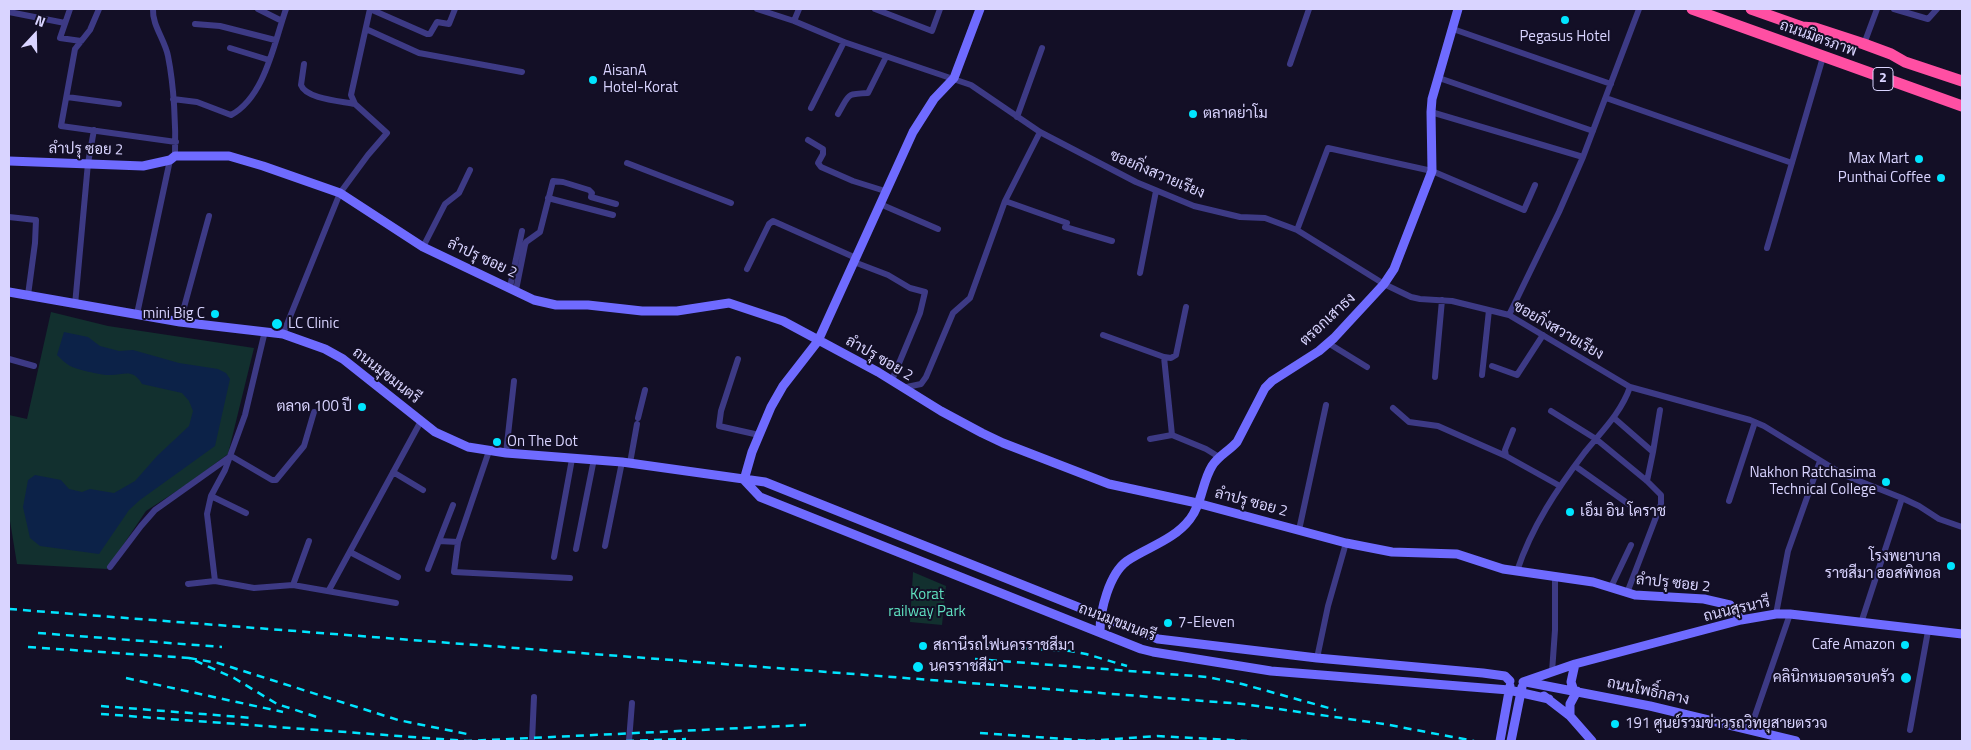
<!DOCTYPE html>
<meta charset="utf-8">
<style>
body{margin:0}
#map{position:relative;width:1971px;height:750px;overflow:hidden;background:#130f26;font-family:"Titillium Web",sans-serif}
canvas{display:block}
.frame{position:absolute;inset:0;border:10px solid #d9d4ff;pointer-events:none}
.north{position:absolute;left:10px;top:10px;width:50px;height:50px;-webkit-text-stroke:4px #130f26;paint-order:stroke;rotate:21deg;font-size:14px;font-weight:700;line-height:20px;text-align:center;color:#d9d4ff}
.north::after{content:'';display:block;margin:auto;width:18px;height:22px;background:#d9d4ff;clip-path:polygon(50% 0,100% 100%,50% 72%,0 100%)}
</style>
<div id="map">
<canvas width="1971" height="750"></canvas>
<div class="frame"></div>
<div class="north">N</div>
</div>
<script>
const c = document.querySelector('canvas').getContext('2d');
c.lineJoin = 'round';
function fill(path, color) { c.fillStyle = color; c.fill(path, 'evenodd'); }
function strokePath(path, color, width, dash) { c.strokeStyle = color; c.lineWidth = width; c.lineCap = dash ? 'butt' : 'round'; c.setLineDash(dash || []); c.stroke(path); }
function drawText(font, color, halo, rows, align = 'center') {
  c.font = font + ' "Titillium Web",Sarabun,sans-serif'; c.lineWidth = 4; c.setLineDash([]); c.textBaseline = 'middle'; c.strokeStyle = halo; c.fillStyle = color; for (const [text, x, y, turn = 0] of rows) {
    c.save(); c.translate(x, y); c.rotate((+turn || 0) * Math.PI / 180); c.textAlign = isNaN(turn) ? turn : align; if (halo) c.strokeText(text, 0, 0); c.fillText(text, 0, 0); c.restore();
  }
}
fill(new Path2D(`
 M51 312 108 326 254 348 228 454 186 485 146 511 107 569 17 564 10 521 9 520V415L27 419Z
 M913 572 946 586 942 625 910 622Z`), '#12302f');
fill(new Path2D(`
 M64 332 88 337 100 346 119 351 133 350 179 363 218 369 226 373 230 379 215 446 140 500 129 510 99 554 40 546 30 538 23 507 28 480 35 475 61 480 69 489 82 492 90 489 114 493 135 481 157 456 189 426 193 411 189 401 182 393 142 384C132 367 123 376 108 375 100 375 76 369 70 366 65 363 61 359 57 355Z`), '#0c2248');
strokePath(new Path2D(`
 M70 9 60 38 81 41
 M99 9 90 30 75 49 61 126 176 142
 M153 9C152 25 165 40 168 56 174 86 176 126 175 156
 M258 9 282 21
 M370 9 427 34H430L437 22 449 24 455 9
 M757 9 794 21 844 42 971 85 1040 132 1136 182 1194 206 1240 217 1265 218 1297 230 1384 284 1411 297 1420 299 1452 301 1509 315 1630 387 1750 420 1764 426 1844 475 1902 498 1919 506 1939 519 1962 527
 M875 9 932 31 940 9
 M1894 9 1928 19 1937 9
 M9 12 65 23
 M794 21 799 9
 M195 24 220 26 275 40
 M366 29 419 53 522 72
 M1453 29 1611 84
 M1864 44 1877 9
 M230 48 269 60
 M304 64 301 85C306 99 341 101 355 104
 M1290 64 1309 9
 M1439 78 1593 131
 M67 97 119 104
 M1606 98 1792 163
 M173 99 197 102 231 115C265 97 274 43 286 9
 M811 108 844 42
 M1431 112 1583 157
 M838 114C850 94 845 94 868 93L886 57
 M1017 117 1042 48
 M808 140 823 149V154L818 163 821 167 853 181 885 191
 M627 163 731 203
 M548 198 613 215
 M1005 201 1067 223
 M880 204 938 229
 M9 217 36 220 35 243 28 295
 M1065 227 1112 241
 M1297 230 1328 148 1432 171 1524 210 1535 185
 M423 247 445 204 459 193 470 170
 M1767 248 1823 57
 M854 262 888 275 910 288 925 292 920 313 892 380
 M747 269 769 224 773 221 856 258
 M1140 273 1156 191
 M510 287 522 231
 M516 290 525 245 526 242 540 232 553 181 563 182 589 190 592 193 591 197 616 204
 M75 305 88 163 94 130
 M137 314 170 160
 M1509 315 1559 212 1583 157 1639 9
 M180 322 209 216
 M283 334 340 193 368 155 387 133 355 104 351 95 370 9
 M1103 335 1164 357 1172 435 1206 449 1219 457
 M1328 343 1367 367
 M1164 357 1171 358 1176 355 1186 307
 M9 359 34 366
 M738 359 721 411 719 426 759 435
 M1492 366 1517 375 1543 335
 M1482 375 1489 310
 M1435 377 1442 300
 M902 388 921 384 926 377 953 313 970 298 1005 201 1040 132
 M1393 408 1409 422 1438 426 1506 456
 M1551 411 1596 439 1647 481 1661 495V504L1627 593
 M638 418 645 390
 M1614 418 1653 452 1647 481
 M1513 430 1505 450 1506 456 1560 486
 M1150 439 1172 435
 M489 451 458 542 454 572 570 578
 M1653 452 1660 410
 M506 453 514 381
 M630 463 637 424
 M1575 466 1630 505
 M393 472 423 490
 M211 496 246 513
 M1729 501 1755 422
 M1299 530 1326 405
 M439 541 458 542
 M605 546 622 462
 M576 549 594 459
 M350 552 398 577
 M554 557 572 459
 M110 567 141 526 155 510 231 456 272 480H276L304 446 314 412
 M428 569 453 505
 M1517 571C1532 526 1557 489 1585 452 1602 431 1621 413 1630 387
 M215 581 207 514 211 496 225 470 245 415 265 331
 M188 584 215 581 254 588 293 585 396 603
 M293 585 309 541
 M1611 587 1631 545
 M329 590 421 421
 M1776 614 1788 551 1820 461
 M1861 623 1902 498
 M1317 658 1328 606 1346 543
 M1552 672 1555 630V576
 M1750 730 1790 614
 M1910 730 1928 631
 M532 741 534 697
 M629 741 632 703`), '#3d3a85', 6);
strokePath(new Path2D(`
 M9 161 143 166 170 160 175 156H229L263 166 340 193 423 247 534 300 556 305H588L642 311H677L729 303 783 321 878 372 941 411 982 433 1003 443 1109 484 1197 503 1346 543 1392 552 1457 554 1503 569 1593 582 1635 595 1704 599 1730 605 1741 620
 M9 292 180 322 283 334 325 349 343 359 435 432 468 447 506 453 622 462 765 482 1158 639 1317 658 1483 673 1505 676 1510 681
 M744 480 760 497 1141 649 1153 652 1271 671 1509 690 1549 699
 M744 480 752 452 771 407 783 386 818 341 913 132 934 99 954 78 980 9
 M1100 631C1100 611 1109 574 1127 561 1148 547 1174 540 1190 519 1202 504 1202 482 1212 466 1218 456 1229 451 1237 442L1265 388 1272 381 1319 351 1334 338 1384 284 1394 269 1432 171 1431 112 1432 99 1458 9
 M1523 682 1575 664 1741 620 1776 614H1790L1962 634
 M1526 682 1650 706 1796 741
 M1574 691 1571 682 1575 664
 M1544 696 1570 716 1592 741
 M1570 716V704L1577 691
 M1500 741 1510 686
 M1511 741 1522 687`), '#6f6bff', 9);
strokePath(new Path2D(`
 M1692 9 1962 106
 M1751 9 1802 27 1815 28 1864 44 1891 54 1905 62 1962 81`), '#ff4fa3', 11);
strokePath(new Path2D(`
 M9 609 1243 704 1384 724 1474 741
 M38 633 222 647
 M983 646 1070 651 1086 654 1127 666
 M28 647 189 658 234 678 277 704 317 717
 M189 658 218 663 398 720 472 735
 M975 659 1207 677 1242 684 1336 710
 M126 678 283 712
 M101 706 253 718
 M101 714 467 741 806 725
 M980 733 1092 741
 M626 741 686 739
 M1087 741 1157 736 1247 741`), '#00e5ff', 2.5, [8, 6]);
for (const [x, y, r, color] of [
 [1565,20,5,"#00e5ff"],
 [593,80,5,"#00e5ff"],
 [1193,114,5,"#00e5ff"],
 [1919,159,5,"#00e5ff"],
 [1941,178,5,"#00e5ff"],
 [215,314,5,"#00e5ff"],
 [277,324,6,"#00e5ff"],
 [362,407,5,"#00e5ff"],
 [497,442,5,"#00e5ff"],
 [1886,482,5,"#00e5ff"],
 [1570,512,5,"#00e5ff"],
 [1951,566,5,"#00e5ff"],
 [1168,623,5,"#00e5ff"],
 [1905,645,5,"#00e5ff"],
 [923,646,5,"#00e5ff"],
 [918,667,6,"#00e5ff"],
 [1906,678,6,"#00e5ff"],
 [1615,724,5,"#00e5ff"]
]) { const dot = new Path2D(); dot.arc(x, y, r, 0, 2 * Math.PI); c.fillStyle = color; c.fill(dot); strokePath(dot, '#130f26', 2); }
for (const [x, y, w] of [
 [1883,79,20]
]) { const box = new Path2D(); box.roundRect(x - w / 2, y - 11.5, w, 23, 4); c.fillStyle = '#130f26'; c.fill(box); strokePath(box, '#d9d4ff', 1); }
drawText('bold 14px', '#d9d4ff', null, [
 ["2",1883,79]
]);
drawText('15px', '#d9d4ff', '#130f26', [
 ["Pegasus Hotel",1565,37,"center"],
 ["AisanA",603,71],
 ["Hotel-Korat",603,88],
 ["ตลาดย่าโม",1203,114],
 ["Max Mart",1909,159,"right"],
 ["Punthai Coffee",1931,178,"right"],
 ["mini Big C",205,314,"right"],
 ["LC Clinic",288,324],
 ["ตลาด 100 ปี",352,407,"right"],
 ["On The Dot",507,442],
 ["Nakhon Ratchasima",1876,473,"right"],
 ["Technical College",1876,490,"right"],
 ["เอ็ม อิน โคราช",1580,512],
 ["โรงพยาบาล",1941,557,"right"],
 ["ราชสีมา ฮอสพิทอล",1941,574,"right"],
 ["7-Eleven",1178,623],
 ["Cafe Amazon",1895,645,"right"],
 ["สถานีรถไฟนครราชสีมา",933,646],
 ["นครราชสีมา",929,667],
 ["คลินิกหมอครอบครัว",1895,678,"right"],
 ["191 ศูนย์รวมข่าวรถวิทยุสายตรวจ",1625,724]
], 'left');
drawText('15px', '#d9d4ff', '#130f26', [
 ["ถนนมิตรภาพ",1818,39,20],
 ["ลำปรุ ซอย 2",86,150,1],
 ["ซอยกิ่งสวายเรียง",1157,175,23],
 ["ลำปรุ ซอย 2",482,259,25],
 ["ตรอกเสาธง",1328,320,-43],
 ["ซอยกิ่งสวายเรียง",1558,331,30],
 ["ลำปรุ ซอย 2",879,359,30],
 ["ถนนมุขมนตรี",386,376,38],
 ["ลำปรุ ซอย 2",1251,503,15],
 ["ลำปรุ ซอย 2",1673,584,6],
 ["ถนนสุรนารี",1737,610,-13],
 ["ถนนมุขมนตรี",1117,623,21],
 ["ถนนโพธิ์กลาง",1648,692,12]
]);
drawText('15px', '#5fe0c0', '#130f26', [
 ["Korat",927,595],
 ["railway Park",927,612]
]);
</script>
